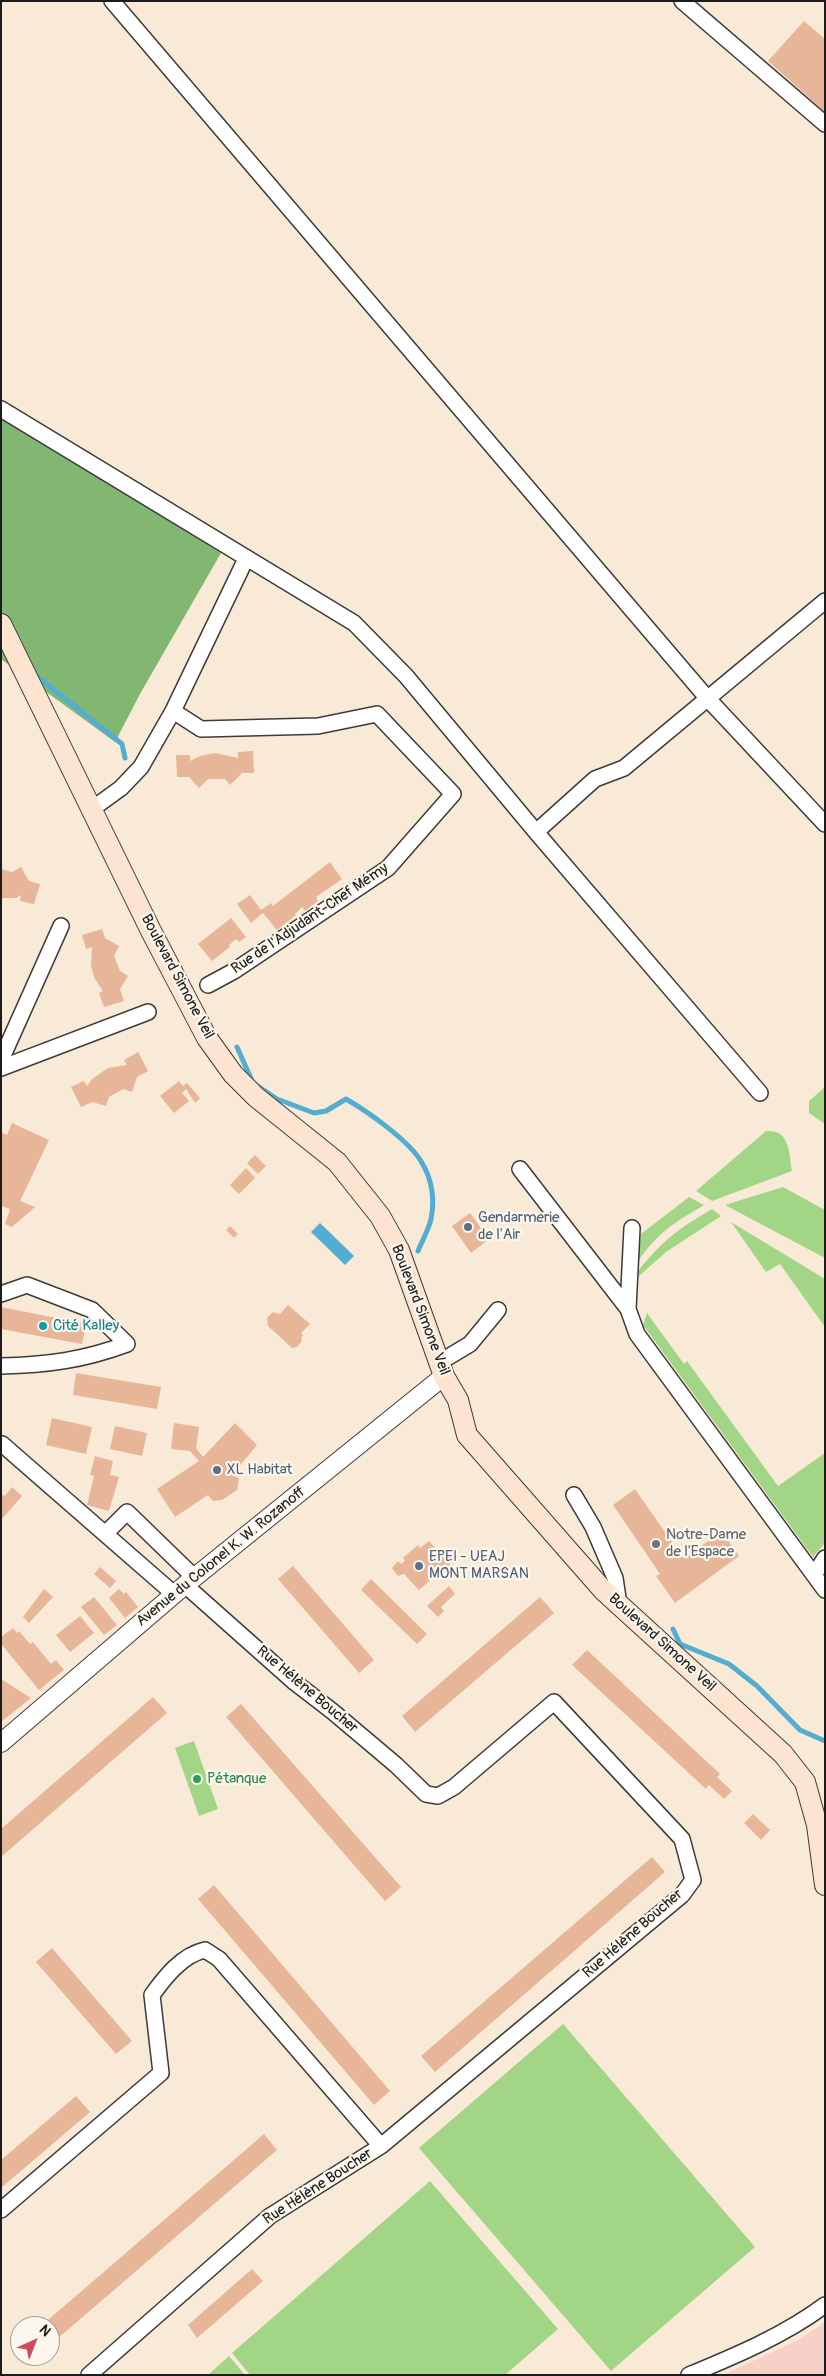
<!DOCTYPE html>
<meta charset="utf-8">
<style>
body{margin:0}
#map{position:relative;width:826px;height:2376px;overflow:hidden;background:#f8ead7;font-family:Pangolin,sans-serif}
canvas{display:block}
.frame{position:absolute;inset:0;border:2px solid #1c1c1c;pointer-events:none}
.north{position:absolute;left:10px;top:2316px;width:50px;height:50px;box-sizing:border-box;background:#fbf7ec;border:1px solid #a29f99;border-radius:50%;rotate:44deg;font-size:14px;font-weight:700;line-height:20px;text-align:center;color:#1c1c1c}
.north::after{content:'';display:block;margin:auto;width:18px;height:22px;background:#d1495b;clip-path:polygon(50% 0,100% 100%,50% 72%,0 100%)}
</style>
<div id="map">
<canvas width="826" height="2376"></canvas>
<div class="frame"></div>
<div class="north">N</div>
</div>
<script>
const c = document.querySelector('canvas').getContext('2d');
c.lineJoin = 'round';
function fill(path, color) { c.fillStyle = color; c.fill(path, 'evenodd'); }
function strokePath(path, color, width, dash) { c.strokeStyle = color; c.lineWidth = width; c.lineCap = dash ? 'butt' : 'round'; c.setLineDash(dash || []); c.stroke(path); }
function drawText(font, color, halo, rows, align = 'center') {
  c.font = font + ' Pangolin,sans-serif'; c.lineWidth = 4.5; c.setLineDash([]); c.textBaseline = 'middle'; c.strokeStyle = halo; c.fillStyle = color; for (const [text, x, y, turn = 0] of rows) {
    c.save(); c.translate(x, y); c.rotate((+turn || 0) * Math.PI / 180); c.textAlign = isNaN(turn) ? turn : align; if (halo) c.strokeText(text, 0, 0); c.fillText(text, 0, 0); c.restore();
  }
}
fill(new Path2D(`
 M825 2322V2375H723L800 2339Z`), '#f7d1c7');
fill(new Path2D(`
 M825 1087V1124L809 1113V1101Z
 M766 1131C790 1129 789 1153 792 1171L712 1201 696 1191Z
 M783 1187 825 1210V1258L725 1205Z
 M689 1197 704 1205C672 1224 660 1231 638 1261L641 1234Z
 M712 1209 721 1216 666 1252 639 1276 638 1271C663 1240 678 1229 712 1209Z
 M731 1222 825 1279V1327L780 1264 766 1272Z
 M647 1313 684 1364 687 1361 778 1486 825 1453V1543L813 1557 643 1325Z
 M194 1741 218 1809 199 1816 175 1748Z
 M563 2024 755 2247 611 2371 419 2148Z
 M430 2181 558 2329 505 2375H250L232 2353Z
 M229 2356 245 2375H208Z`), '#a2d686');
fill(new Path2D(`
 M1 412 221 553 140 694 115 742 1 659Z`), '#81b773');
fill(new Path2D(`
 M320 1223 354 1256 345 1265 311 1232Z`), '#53add1');
strokePath(new Path2D(`
 M34 674 122 744 125 758
 M237 1047 253 1083 277 1099 314 1113 326 1111 346 1099C367 1111 411 1142 422 1163 432 1179 435 1200 431 1219 429 1229 422 1241 418 1251
 M673 1629 680 1644 729 1664 757 1686 800 1730 825 1741`), '#53add1', 5);
fill(new Path2D(`
 M804 21 825 39V112L768 61Z
 M253 751 254 773H242L230 785 225 779H208L199 788 189 777H177L176 755H190V761L200 756 215 753 238 758V752Z
 M330 862 342 879 316 897 318 901 305 911 302 907 295 914 296 915 277 930 263 913 251 923 237 904 250 895 261 910 271 903 273 906Z
 M21 867 29 881 40 884 34 904 20 901 21 895 16 898H1V869L12 872Z
 M231 918 246 937 239 942 236 939 229 945 230 947 212 961 198 944Z
 M102 929 105 938 119 946 114 956 120 971 128 976 120 989 124 1001 104 1007 99 993 103 991 95 979 91 966 92 947 86 949 82 935Z
 M138 1052 148 1071 137 1077 132 1092 123 1089 109 1097 106 1106 92 1102 81 1107 71 1087 84 1081 87 1086 92 1079 108 1068 127 1065 124 1060Z
 M179 1081 183 1086 187 1083 200 1098 195 1103 186 1089 182 1093 189 1101 174 1113 160 1096Z
 M12 1123 49 1140 20 1201 35 1207 12 1227 5 1224 10 1209 1 1206V1132L7 1135Z
 M255 1155 266 1166 258 1174 247 1163Z
 M246 1168 255 1178 239 1194 230 1185Z
 M470 1213 489 1239 471 1253 452 1226Z
 M230 1226 238 1234 234 1238 226 1230Z
 M288 1305 310 1324 301 1333 303 1335 301 1338 302 1341 297 1347 292 1348 268 1326 267 1318 273 1312 280 1314Z
 M1 1307 86 1324 82 1344 1 1329Z
 M76 1373 161 1387 157 1409 73 1395Z
 M52 1418 92 1427 86 1454 46 1445Z
 M174 1423 199 1427 196 1448 203 1457 235 1423 257 1445 233 1474 239 1479 237 1490 222 1500 213 1501 208 1495 175 1517 157 1489 199 1461 190 1451 171 1449Z
 M115 1426 147 1433 142 1456 110 1449Z
 M95 1456 113 1461 110 1475 119 1477 109 1511 87 1505 94 1476 90 1475Z
 M12 1487 22 1496 1 1520V1494L5 1496Z
 M635 1489 683 1558 722 1532 739 1556 675 1603 656 1576 660 1574 613 1505Z
 M429 1541 454 1569 448 1575 440 1567 435 1572 437 1574 419 1590 404 1574 398 1576 392 1568 398 1561 401 1564 405 1561 403 1558 418 1545 420 1548Z
 M293 1566 374 1660 359 1673 278 1579Z
 M100 1567 116 1581 110 1588 94 1574Z
 M371 1579 427 1634 417 1644 361 1590Z
 M449 1586 455 1594 441 1607 444 1611 438 1617 427 1606Z
 M44 1589 53 1597 29 1623 23 1617Z
 M119 1589 124 1594 126 1592 138 1607 125 1618 109 1598Z
 M94 1597 117 1625 104 1635 81 1607Z
 M540 1597 554 1613 415 1732 402 1716Z
 M80 1616 94 1633 70 1652 56 1635Z
 M13 1628 17 1633 19 1631 30 1644 33 1642 51 1664 56 1660 64 1670 39 1690 2 1645 1 1637Z
 M587 1650 720 1774 717 1777 732 1791 724 1799 709 1785 706 1789 572 1665Z
 M1 1679 31 1698 1 1722Z
 M153 1697 167 1713 1 1857V1829Z
 M241 1704 401 1887 385 1901 226 1717Z
 M753 1814 770 1830 761 1840 744 1823Z
 M652 1857 665 1872 435 2072 421 2056Z
 M214 1885 390 2091 374 2105 198 1899Z
 M52 1948 132 2041 116 2054 36 1962Z
 M76 2096 90 2112 1 2188V2160Z
 M264 2134 277 2150 50 2345V2326H41Z
 M252 2269 263 2281 197 2338 188 2325Z`), '#e7b699');
const minor = new Path2D(`
 M112 1 708 699 825 824
 M682 1 825 124
 M1 409 354 623 406 676 536 832 760 1093
 M173 711 201 729 318 726 377 714 453 794 388 868 234 971 208 985
 M92 809 121 788 141 767 173 711 243 565
 M536 832 595 779 624 768 825 601
 M1 1060 61 926
 M1 1068 148 1012
 M520 1169 628 1309 637 1334 825 1590
 M1 1294 27 1285 92 1310 127 1344C84 1360 47 1365 1 1366
 M628 1309 632 1228
 M440 1362 470 1344 498 1310
 M2 1444 174 1594
 M574 1495 593 1527 615 1578 619 1605
 M105 1534 127 1512 194 1577
 M814 1575 825 1558
 M1 2210 161 2073 152 1995C165 1977 182 1955 205 1950L219 1959 381 2146
 M89 2375 270 2216 381 2146 682 1895 693 1880 682 1839 554 1702 454 1787 438 1796 426 1794 396 1765 332 1711 293 1681 185 1585
 M689 2375C735 2356 785 2335 825 2305`);
const tertiary = new Path2D(`
 M1 1743 185 1585 444 1376`);
const secondary = new Path2D(`
 M1 624 151 931 207 1038 233 1074 256 1097 337 1162 380 1216 399 1250 444 1376 458 1400 467 1435 603 1590 783 1754 805 1782 817 1825 825 1885`);
strokePath(minor, '#3d3b38', 18);
strokePath(tertiary, '#3d3b38', 20);
strokePath(secondary, '#3d3b38', 22);
strokePath(minor, '#fff', 15);
strokePath(tertiary, '#fff', 18);
strokePath(secondary, '#fde4d1', 20);
for (const [x, y, r, color] of [
 [468,1227,5,"#5c6f8a"],
 [43,1326,5,"#0f9aa8"],
 [217,1470,5,"#5c6f8a"],
 [656,1544,5,"#6b7280"],
 [419,1566,5,"#5c6f8a"],
 [197,1779,5,"#2e9e5b"]
]) { const dot = new Path2D(); dot.arc(x, y, r, 0, 2 * Math.PI); c.fillStyle = color; c.fill(dot); strokePath(dot, '#fbf7ec', 2); }
drawText('15px', '#1c1c1c', '#fbf7ec', [
 ["Rue de l'Adjudant-Chef Mémy",310,919,-34],
 ["Boulevard Simone Veil",177,977,62],
 ["Boulevard Simone Veil",420,1310,69],
 ["Avenue du Colonel K. W. Rozanoff",221,1557,-39],
 ["Boulevard Simone Veil",662,1643,42],
 ["Rue Hélène Boucher",307,1690,40],
 ["Rue Hélène Boucher",633,1934,-41],
 ["Rue Hélène Boucher",318,2187,-33]
]);
drawText('15px', '#4e5e75', '#fbf7ec', [
 ["Gendarmerie",478,1218],
 ["de l'Air",478,1235],
 ["XL Habitat",227,1470],
 ["EPEI - UEAJ",429,1557],
 ["MONT MARSAN",429,1574]
], 'left');
drawText('15px', '#0d838f', '#fbf7ec', [
 ["Cité Kalley",53,1326]
], 'left');
drawText('15px', '#5b616d', '#fbf7ec', [
 ["Notre-Dame",666,1535],
 ["de l'Espace",666,1552]
], 'left');
drawText('15px', '#27864d', '#fbf7ec', [
 ["Pétanque",207,1779]
], 'left');
</script>
